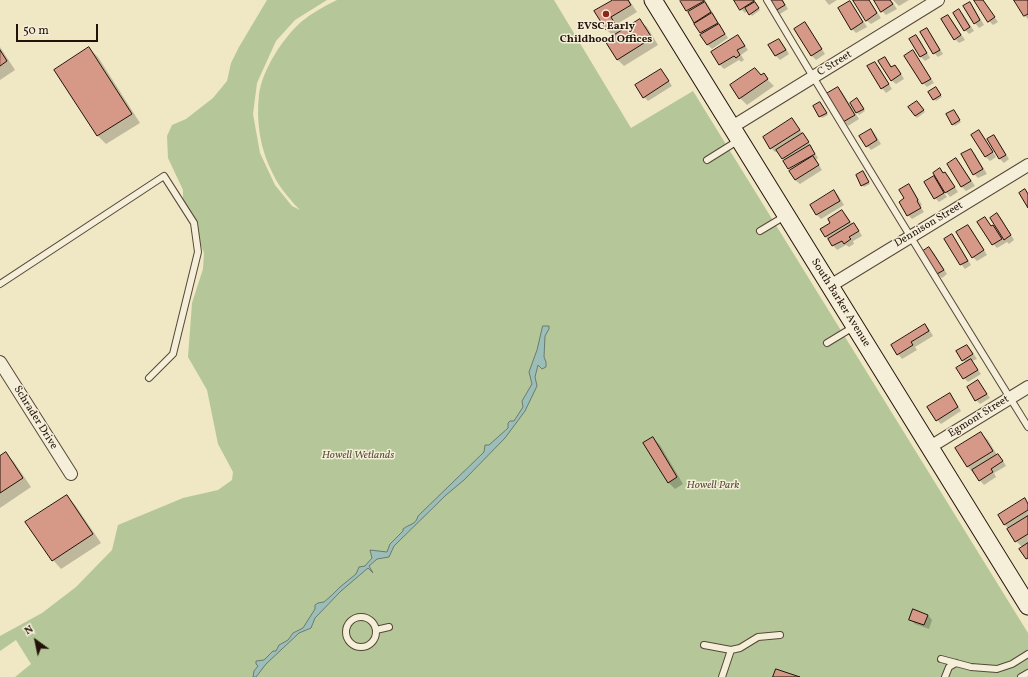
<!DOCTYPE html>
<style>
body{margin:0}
#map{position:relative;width:1028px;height:677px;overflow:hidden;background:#f0e7c5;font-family:Vollkorn,serif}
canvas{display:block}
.north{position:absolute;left:16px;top:621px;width:40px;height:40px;-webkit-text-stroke:3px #f5efd9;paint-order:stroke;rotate:327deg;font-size:11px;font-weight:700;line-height:16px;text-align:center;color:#23120a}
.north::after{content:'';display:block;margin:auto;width:14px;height:18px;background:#23120a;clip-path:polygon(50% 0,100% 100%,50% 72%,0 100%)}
.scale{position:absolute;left:16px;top:24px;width:82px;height:18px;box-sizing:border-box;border:2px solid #23120a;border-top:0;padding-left:5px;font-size:12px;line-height:14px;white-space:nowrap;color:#23120a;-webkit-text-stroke:3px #f5efd9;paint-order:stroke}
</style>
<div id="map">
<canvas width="1028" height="677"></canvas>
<div class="north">N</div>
<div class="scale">50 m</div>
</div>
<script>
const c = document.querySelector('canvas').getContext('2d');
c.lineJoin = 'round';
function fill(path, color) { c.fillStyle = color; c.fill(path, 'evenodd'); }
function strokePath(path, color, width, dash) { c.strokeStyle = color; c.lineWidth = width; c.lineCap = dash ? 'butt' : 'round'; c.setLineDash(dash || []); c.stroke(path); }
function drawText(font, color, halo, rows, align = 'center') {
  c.font = font + ' Vollkorn,serif'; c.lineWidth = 3; c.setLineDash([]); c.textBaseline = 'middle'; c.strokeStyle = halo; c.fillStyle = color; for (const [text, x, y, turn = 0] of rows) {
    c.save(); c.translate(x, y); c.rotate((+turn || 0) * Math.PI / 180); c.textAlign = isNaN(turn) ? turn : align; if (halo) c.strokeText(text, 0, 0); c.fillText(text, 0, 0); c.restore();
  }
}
fill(new Path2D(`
 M267 0H327L295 20 276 41 257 83 253 114 260 153 275 185 292 206 300 210C297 207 293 203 290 199 284 192 277 183 273 174 260 149 256 122 259 95 262 70 283 38 301 22 312 13 324 6 337 0H554L631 128 693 91 1028 633V677H15L31 664 16 640 0 651V636L42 613 76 587 112 550 118 525 183 498 218 490 232 480 233 472 218 444 207 390 188 357 192 303 203 269 204 253 183 203V190L168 158 167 136 172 125 186 119 213 98 227 81 231 63 239 47Z`), '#b5c798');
const water = new Path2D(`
 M543 326H549V329L545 336 544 357 546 362V367L542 369 538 365 535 377 537 386 525 411 505 438 464 480 446 495 394 546 389 557 377 559 369 566 373 573 368 568 341 591 315 618 311 628 299 633 266 664 256 677H253L254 671 258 666 256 664V661L264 660 273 651H276L279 645 288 640 293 633 303 628 315 609V605L318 603 324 602 332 595 340 587 356 574 359 567 365 566 372 558 370 550 387 552 390 544 403 531V529C409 524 416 525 418 516L484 452 485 445H489L508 428V423L510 421H514L523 407 522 401 532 384 529 372 537 350Z`);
fill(water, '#9bbfb8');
strokePath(water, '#6b7a72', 1);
fill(new Path2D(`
 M614 0H629L637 12 617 24 622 32 640 21 647 27 658 45 624 66 617 59 614 37 606 29Z
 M683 0H705L728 38 712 49 708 45 696 24 681 1Z
 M735 0H754L760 10 752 16 748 11 745 13 741 9Z
 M772 0H783L788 9 780 14 776 10Z
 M825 0H837L829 5Z
 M854 0H869L881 18 871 24 866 20Z
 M876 0H891L897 9 886 15 882 11Z
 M893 0H909L899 6Z
 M975 0H983L998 22 993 25 989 21Z
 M1015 0H1028V19L1025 16Z
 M850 2 854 7 867 27 856 33 852 29Z
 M969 3 974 8 984 25 979 28 975 23Z
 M959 10 963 14 974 31 969 34 965 30Z
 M948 16 952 20 965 40 959 43 955 39Z
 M805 24 809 28 825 54 816 60 812 56 796 30Z
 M926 30 931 34 943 54 938 57 934 53Z
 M738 36 742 41 748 50 741 55 744 60 741 62 739 60 724 69 720 65 712 53Z
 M916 36 920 40 930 58 925 61 921 57 910 39Z
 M779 40 783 44 789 54 780 60 776 56Z
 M0 47 15 70 0 80Z
 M89 48 98 57 140 123 106 144 98 136Z
 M913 52 917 56 934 83 927 87 923 83Z
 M885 58 892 67 895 66 899 70 904 79 896 84 891 80Z
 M874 63 879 67 892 89 886 93 882 88Z
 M755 69 762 76 763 75 774 86 747 105 740 98 731 85Z
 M661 70 665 75 672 86 648 101 644 97Z
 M838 88 842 92 859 119 848 126 844 121Z
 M937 90 942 97 936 101 934 99Z
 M859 101 865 111 859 115 851 103Z
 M919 104 925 112 917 118 915 116Z
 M822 105 828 115 822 118 814 107Z
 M955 113 961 122 955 126 953 124Z
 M792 119 796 124 812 147H811L818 158 816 160 822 170 800 184 795 180 791 171 784 161H785L778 151 775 152 771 148Z
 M871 130 875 134 881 144 871 150 867 146Z
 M979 131 983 135 996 157 990 161 985 156Z
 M993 136 998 141 1009 159 1004 163 1000 159Z
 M971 150 975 154 987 174 978 178 974 174Z
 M956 159 960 163 975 186 966 191 962 187 948 164Z
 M940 169 949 177 958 192 950 197 944 190 943 191 947 197 939 202 935 198 934 178 939 183Z
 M864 174 870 184 864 187 862 185Z
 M908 185 913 190 922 205 920 206 924 212 912 219 908 215 906 198Z
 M834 191 838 195 844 205 821 219 817 215 811 205Z
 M842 211 846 215 853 225H854L858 229 862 236 853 241 854 244 849 247 846 245 837 250 826 237 822 229 832 223Z
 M996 214 1001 218 1014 240 1009 244 1007 242 997 248 993 244 985 218 992 227 995 225Z
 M968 226 972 230 987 255 977 261 973 257Z
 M951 236 956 240 971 265 965 269 961 264 946 239Z
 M929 248 934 253 947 274 942 278 937 274Z
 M925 325 929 329 933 336 915 347 917 350 902 359 898 354Z
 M967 346 971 350 977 359 972 361 981 374 968 382 964 378 966 363 963 360Z
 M978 382 982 386 990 398 980 404 976 400Z
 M949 395 954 399 961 411 941 424 937 420Z
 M981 433 988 440 997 455 1002 459 1006 466 994 473 996 477 984 485 968 467 956 449Z
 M653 438 660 445 683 484 675 489 668 482Z
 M6 454 14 462 31 487 0 508V457Z
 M67 496 75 505 101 543 61 569 53 560Z
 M1025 500 1028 503V560L1021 549 1023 548 1016 541 1009 529 1005 525 999 515Z
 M928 615 932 620 929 629 915 624 910 619Z`), '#0003');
const building = new Path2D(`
 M613 0H628L631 5 611 17 615 24 606 30 594 11Z
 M681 0H704V1L686 11 680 1Z
 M734 0H754V1L740 10Z
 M770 0H782L785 5 775 11Z
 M853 0H869L877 13 866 21Z
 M874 0H890L893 4 881 12Z
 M974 0H983L995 17 988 22Z
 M1014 0H1028V14L1024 16Z
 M850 1 863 22 851 30 838 8Z
 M705 2 711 12 694 23 688 12Z
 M755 2 759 8 749 15 745 8Z
 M970 2 980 20 974 24 963 6Z
 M959 9 970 27 964 31 953 13Z
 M712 13 718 23 700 33 694 24Z
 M948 15 961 35 954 40 941 19Z
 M640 19 652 38 617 60 605 41Z
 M805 22 822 49 811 56 794 29Z
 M719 24 725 34 707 45 700 35Z
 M927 28 940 50 933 54 920 32Z
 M738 35 745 46 737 50 740 55 736 58 734 56 719 65 711 52Z
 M916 35 927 53 920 57 909 39Z
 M779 39 786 50 775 56 768 45Z
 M89 47 132 114 97 136 54 70Z
 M0 50 7 61 0 66Z
 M913 50 931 79 922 84 904 56Z
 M885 57 891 67 895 65 901 74 891 81 878 61Z
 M875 62 889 84 881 89 867 66Z
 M755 68 761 75 764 73 768 79 739 99 730 85Z
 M661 69 669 81 643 98 635 85Z
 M838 87 855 115 843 122 826 94Z
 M936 87 941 95 933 100 928 92Z
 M857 98 864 109 856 113 850 103Z
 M917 101 924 110 915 116 908 107Z
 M820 102 827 113 819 117 813 106Z
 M954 110 960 120 952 125 946 114Z
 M792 118 800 130 770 149 763 137Z
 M871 129 877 140 866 147 859 136Z
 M979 130 993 152 985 157 971 135Z
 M803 133 809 142 782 159 776 150Z
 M994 135 1006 155 999 159 987 139Z
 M810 145 815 154 788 169 783 161Z
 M971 149 983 169 973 175 961 154Z
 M813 156 819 165 795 180 789 171Z
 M956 158 971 181 961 187 947 164Z
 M940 168 943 173 945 172 955 187 945 193 933 173Z
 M863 171 869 182 861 186 856 175Z
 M934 176 944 193 934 199 924 182Z
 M909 184 918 200 917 201 921 208 907 216 899 202 904 198 899 190Z
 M1025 189 1028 194V208L1019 193Z
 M834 190 840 201 816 215 810 205Z
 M842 210 850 222 825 237 820 229 830 223 828 219Z
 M997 213 1011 235 1004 240 990 218Z
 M985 217 991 226 993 225 1002 239 992 245 977 222Z
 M854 223 859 231 849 237 851 239 844 244 842 241 832 246 828 239Z
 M968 225 984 250 972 258 956 232Z
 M952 234 968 261 960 265 944 239Z
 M929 247 944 270 937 274 923 251Z
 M925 324 929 331 911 342 913 345 897 355 891 345Z
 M967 345 973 354 962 361 956 351Z
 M971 359 978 370 963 379 956 368Z
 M978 380 987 394 975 401 967 387Z
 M950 393 958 407 936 421 927 407Z
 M981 432 993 451 967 467 955 448Z
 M653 437 677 477 668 483 643 443Z
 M6 452 23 478 0 493V456Z
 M998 454 1003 461 991 469 993 472 979 481 972 470Z
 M67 495 93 534 52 561 25 522Z
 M1025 498 1028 504V510L1004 525 998 515Z
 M1028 516V534L1015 542 1007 529Z
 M1028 543V558L1026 559 1019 549Z
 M913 609 928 615 924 625 909 620Z
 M776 669 800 677H773Z`);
fill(building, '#d79987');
strokePath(building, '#23120a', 1);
const service = new Path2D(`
 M767 0C852 143 940 285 1028 427
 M707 160 739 140
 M760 231 785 216
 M0 284 164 176 194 223 198 252 173 354 149 378
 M827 343 855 326
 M346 632a15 15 0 1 1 30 0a15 15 0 1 1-30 0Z
 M376 630 389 627
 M704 645 731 650 740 648 758 637 780 635
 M941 659 971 667 997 669 1012 664 1028 654
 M722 677 731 650
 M945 677 949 667 956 663
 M1021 677 1028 673`);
const minor = new Path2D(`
 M732 127 938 0
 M830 286 1028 165
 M0 362 71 474
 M930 447 1028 387`);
const secondary = new Path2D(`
 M653 0 1028 606`);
strokePath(service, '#564739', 8);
strokePath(minor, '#564739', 14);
strokePath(secondary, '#23120a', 19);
strokePath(service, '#f5efd9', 6);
strokePath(minor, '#f5efd9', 12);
strokePath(secondary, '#f5efd9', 17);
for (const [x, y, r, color] of [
 [606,14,4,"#8f2418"]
]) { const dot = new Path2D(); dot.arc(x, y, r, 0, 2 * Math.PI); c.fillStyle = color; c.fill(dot); strokePath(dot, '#f5efd9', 1.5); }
drawText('bold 11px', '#23120a', '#f5efd9', [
 ["EVSC Early",606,27],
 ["Childhood Offices",606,40]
]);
drawText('11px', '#23120a', '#f5efd9', [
 ["C Street",835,64,-32],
 ["Dennison Street",929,225,-31],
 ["South Barker Avenue",840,303,58],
 ["Egmont Street",979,417,-32],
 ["Schrader Drive",35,418,58]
]);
drawText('italic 11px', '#56513c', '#f5efd9', [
 ["Howell Wetlands",358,456],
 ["Howell Park",713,486]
]);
</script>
